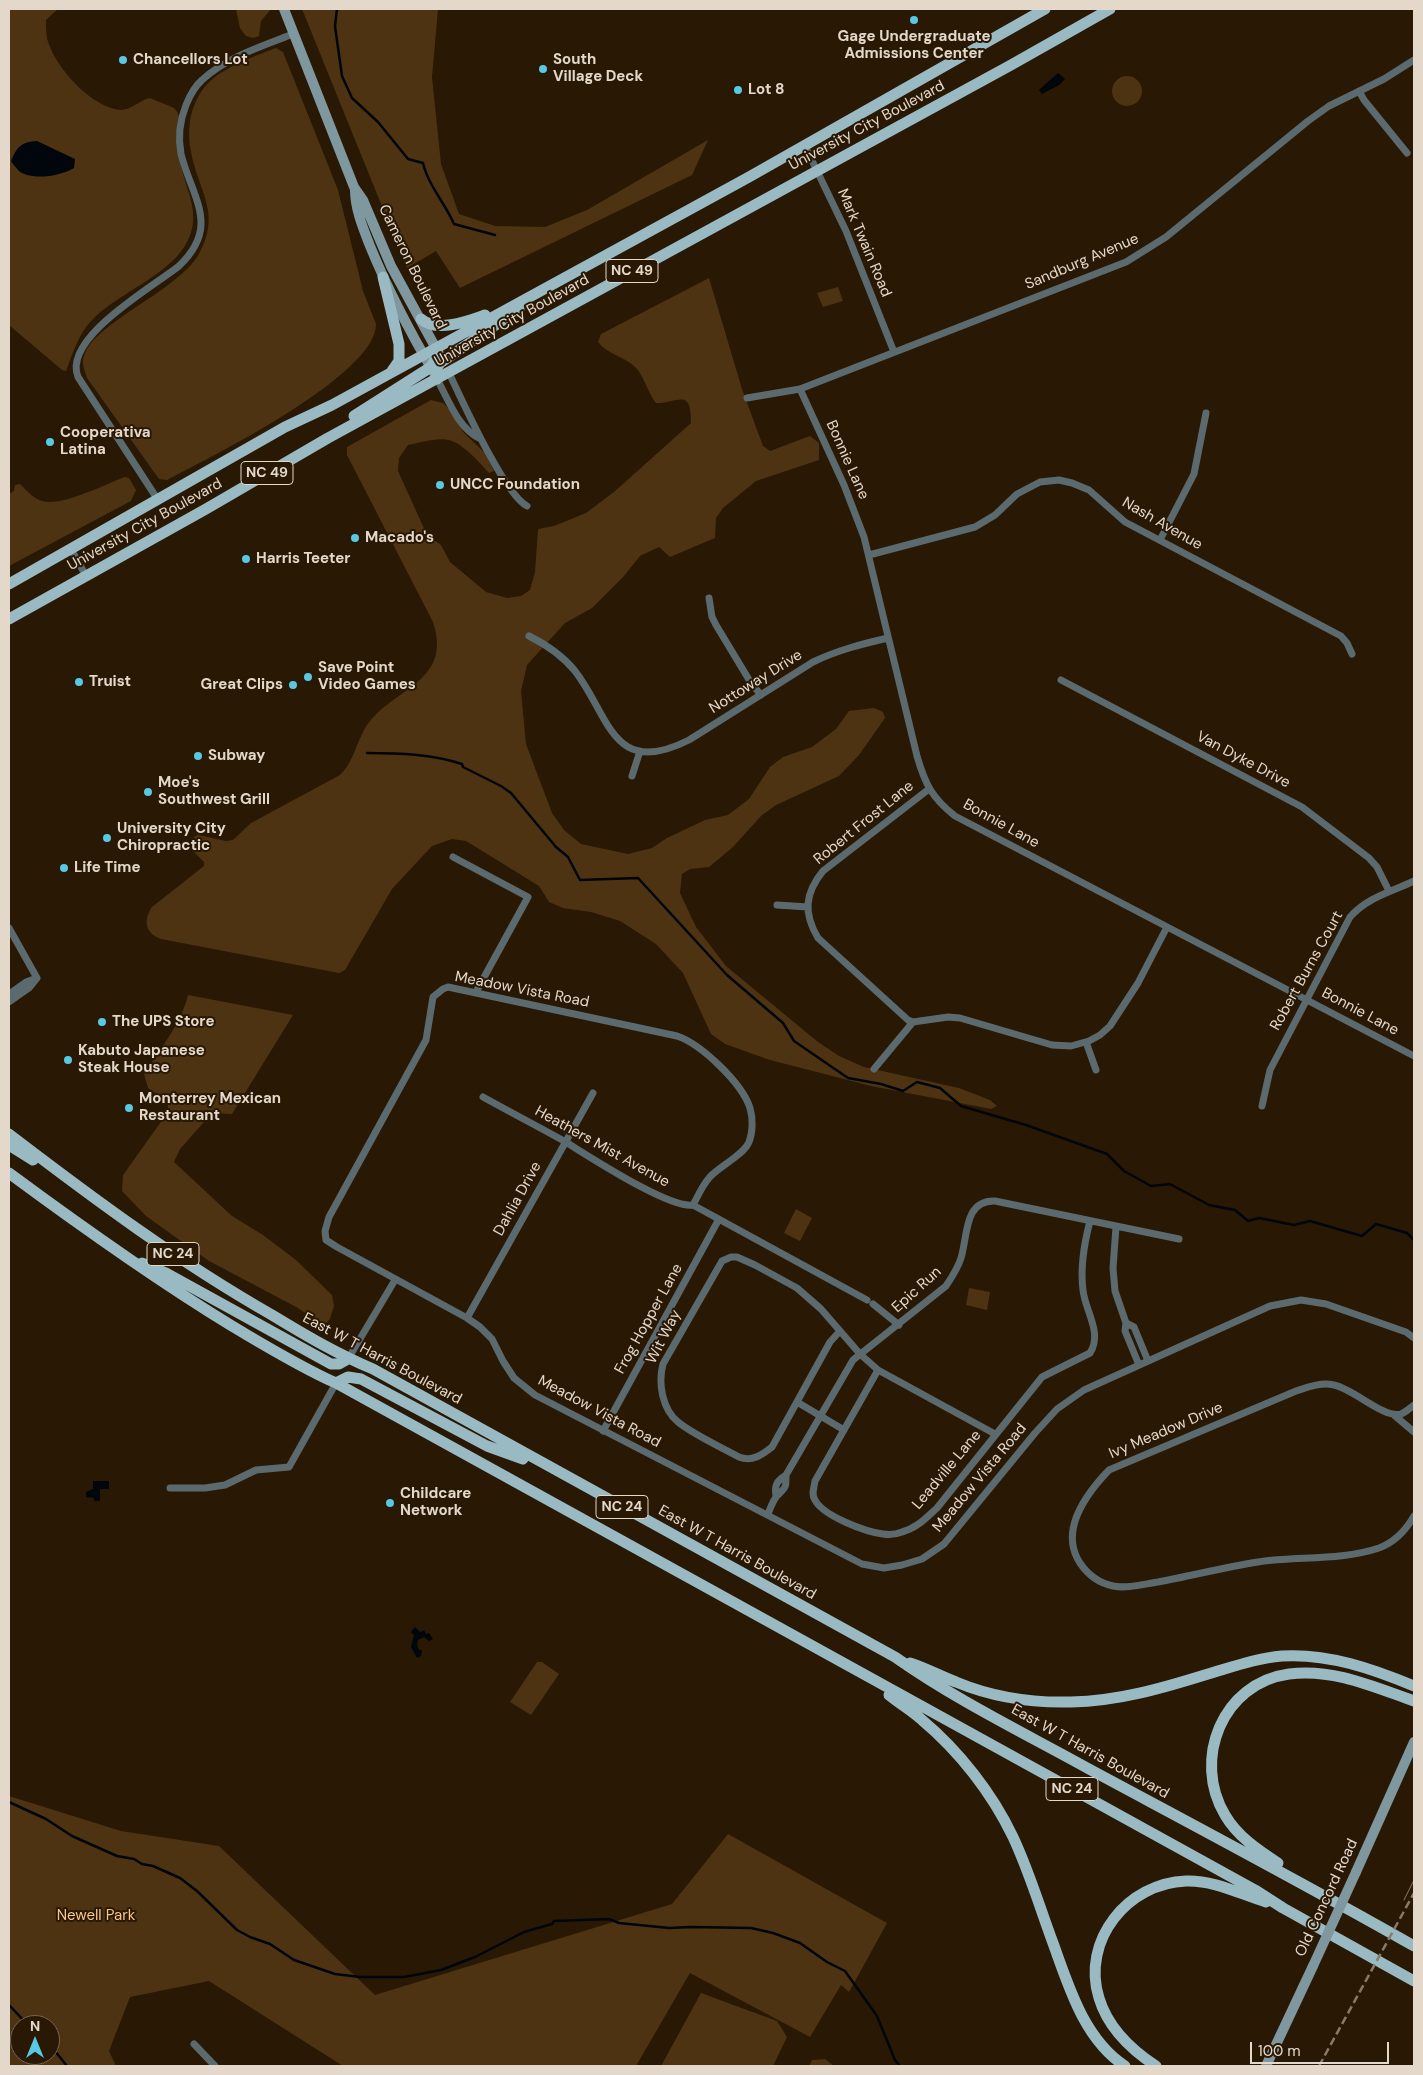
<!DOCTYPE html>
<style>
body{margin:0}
#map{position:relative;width:1423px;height:2075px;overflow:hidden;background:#291803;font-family:"DM Sans",sans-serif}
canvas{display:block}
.frame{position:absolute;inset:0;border:10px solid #e4d8cb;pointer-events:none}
.north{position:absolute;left:10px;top:2015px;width:50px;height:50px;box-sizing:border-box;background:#291803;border:1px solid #746553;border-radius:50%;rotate:0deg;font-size:14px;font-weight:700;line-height:20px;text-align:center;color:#e4d8cb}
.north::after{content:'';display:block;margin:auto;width:18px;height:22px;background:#59c8e5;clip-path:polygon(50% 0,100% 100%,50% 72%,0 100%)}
.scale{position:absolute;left:1250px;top:2042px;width:139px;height:22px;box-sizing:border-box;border:2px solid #e4d8cb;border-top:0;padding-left:6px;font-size:15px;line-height:18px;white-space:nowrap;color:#e4d8cb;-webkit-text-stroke:4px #291803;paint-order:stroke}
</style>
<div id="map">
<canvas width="1423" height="2075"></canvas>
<div class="frame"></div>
<div class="north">N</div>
<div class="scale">100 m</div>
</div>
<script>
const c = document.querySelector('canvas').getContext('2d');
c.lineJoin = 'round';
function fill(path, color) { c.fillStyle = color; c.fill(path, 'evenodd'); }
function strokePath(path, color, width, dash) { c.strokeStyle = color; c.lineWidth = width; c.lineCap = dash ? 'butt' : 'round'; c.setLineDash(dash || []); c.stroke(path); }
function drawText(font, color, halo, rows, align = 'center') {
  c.font = font + ' "DM Sans",sans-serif'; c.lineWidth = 4; c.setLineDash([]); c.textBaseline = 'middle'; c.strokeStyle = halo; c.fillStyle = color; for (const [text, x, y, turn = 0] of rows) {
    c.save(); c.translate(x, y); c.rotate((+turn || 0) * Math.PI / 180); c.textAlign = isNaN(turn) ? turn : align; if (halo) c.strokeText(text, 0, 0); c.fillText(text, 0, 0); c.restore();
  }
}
fill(new Path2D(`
 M9 9H58L46 20C46 30 46 38 50 47 60 72 93 108 121 110 131 110 140 100 150 98L174 108 178 113C181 128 178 143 180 158 182 182 198 204 192 229 181 275 114 291 87 326 77 339 72 355 66 371L62 370 9 325Z
 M236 9H271L261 21 259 36 253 38 246 36 240 28Z
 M302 9H438L432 77 441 164 459 214 495 226 545 227 587 210 708 140 692 175 460 288 436 251 407 268Z
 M276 48 283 52 338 190 363 291 376 324C377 375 209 458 167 480L159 479 87 378C85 371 81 363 84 356 87 346 94 339 102 332 128 309 183 282 199 254 222 212 198 191 191 152 185 120 194 88 224 71 240 61 258 55 276 48Z
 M1112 91a15 15 0 1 1 30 0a15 15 0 1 1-30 0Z
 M709 278 742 389 763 446 770 451 810 436 819 443V460L756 481 723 508 716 518 715 538 670 557 659 547 640 556 624 576 592 608 565 623 527 665 521 691 526 744 552 813 564 830 581 844 628 854 652 848 667 838 705 820 728 815 749 799 770 767 783 757 812 747 836 729 849 711 874 708 883 712 885 718 859 755 839 776 776 805 761 816 733 847 709 867 690 869 682 874 680 893 696 927 726 966 818 1042 839 1056 864 1067 959 1088 990 1100 997 1106 991 1109 871 1086 770 1060 725 1044 711 1034 683 973 656 944 620 921 591 912 563 908 549 902 539 886 466 841 452 839 432 846 392 889 345 970 339 973 161 939C145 933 143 921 152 907L204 866V862L192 850 194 837 198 835 226 841 233 840 251 823 340 775C355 761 357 737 370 721 398 687 452 680 433 622L347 455V447L431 400 443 403 450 410 464 433 484 452 494 471 489 473C480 463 464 445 452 441 439 436 420 443 408 445L399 458 398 471 427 535 441 545 450 562 486 592 507 598 521 596 530 590 535 572 538 529 554 526 586 513 614 492 691 423C691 387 679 403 656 403 648 393 643 373 634 366 623 356 607 354 598 342L601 334Z
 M838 287 843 301 823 307 817 293Z
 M125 477 129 478 136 490 131 501 9 566V494L14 491 15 485 20 484C26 490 33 498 42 501 61 507 106 484 125 477Z
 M188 995 293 1015 232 1114 212 1113 180 1149 174 1162 232 1216 263 1235 296 1260 332 1295 334 1306 330 1319 325 1324 319 1323 298 1308 209 1261 146 1216 122 1191 123 1175 168 1112V1102L148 1088 144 1074C160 1049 181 1024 188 995Z
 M796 1209 812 1218 800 1241 784 1233Z
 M969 1288 990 1292 987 1310 966 1305Z
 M537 1662H542L559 1674 531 1715 510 1702Z
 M9 1796 121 1831 219 1846 375 1995 672 1904 728 1834 887 1923 849 1992 841 1985 810 2037 690 1973 636 2066H343L209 1981 130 1997 109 2051 116 2066H9ZM20 2025H50V2055H20Z
 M701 1993 777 2021 787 2037 773 2066H661Z
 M825 2059 834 2066H809L812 2060Z`), '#4d3311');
fill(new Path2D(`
 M1058 73 1065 79 1059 85 1042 94 1039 90Z
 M37 141 75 159 74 168C61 176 32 181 19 171 16 168 13 164 11 161 17 147 21 142 37 141Z
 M93 1481H109V1489H100V1501H94V1498L86 1497V1492L93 1489Z
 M415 1627 420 1632 424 1630 426 1634 429 1633 433 1639 429 1641 424 1637 418 1640 417 1645 419 1650H422L421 1656 417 1658 411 1647 414 1635 411 1632Z`), '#00060b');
strokePath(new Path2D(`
 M337 9 335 26 342 76 352 98 378 122 408 159 423 163C428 185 445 203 454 224L495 235
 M367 753C399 753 431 754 462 764L463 767 501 786 511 793 556 847 568 857 580 880 638 878 727 975 783 1023 794 1041 848 1078 881 1084 903 1091 917 1082 940 1088 961 1106 1026 1125 1107 1154 1124 1171 1151 1186 1170 1184 1209 1205 1235 1210 1248 1221 1259 1218 1294 1225 1310 1221 1362 1236 1376 1224 1407 1233 1414 1240
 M9 1802 46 1819 72 1836 117 1856 134 1859 142 1864 153 1866 180 1878 197 1891 237 1930 250 1937 270 1944 294 1960 335 1974 360 1977H404L441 1970 475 1957 524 1932 552 1924 554 1921 609 1919 619 1923 669 1928 690 1927 751 1928 773 1933 800 1943 827 1962 845 1971 877 2016 895 2060 900 2066
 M9 2005 28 2025
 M50 2045 67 2066`), '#00060b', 2.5);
strokePath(new Path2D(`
 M1359 91 1364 100 1407 153
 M805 146 846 231 894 352
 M449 373C462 400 504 494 527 506
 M437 379C448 399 458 428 479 438
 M800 389 844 485 864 537 917 756C925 784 932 798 955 816L1414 1056
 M747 398 800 389 1126 262 1166 237 1308 121 1329 106 1384 79 1414 60
 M158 500 78 377C62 338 153 287 179 266 221 226 192 198 181 154 178 138 180 120 186 105 190 95 194 87 202 80 227 57 262 46 293 34
 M1160 540 1194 474 1206 413
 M71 549 86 576
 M869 555 975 527 995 515 1017 494 1040 482 1059 480 1072 483 1089 490 1125 522 1341 636 1347 643 1352 654
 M709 598 712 617 716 625 751 683 761 695
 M529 636C547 645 562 655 575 671 610 716 612 779 689 740L813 662C838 650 862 644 888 638
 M1061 680 1302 807 1369 858 1377 867 1389 891
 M632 776 640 751
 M453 857 528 897 476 992
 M777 905 808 907
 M9 928 37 978
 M9 994 26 982 37 978 29 988 9 1002
 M913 1022 908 1020 818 938C803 913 805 893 823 871L929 789
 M1086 1042 1096 1070
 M874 1069 913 1022 948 1017 960 1018 1052 1045 1071 1046 1089 1041 1100 1035 1110 1026 1138 983 1167 927
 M483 1097C510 1112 537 1126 564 1141 587 1155 669 1209 693 1205L867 1300
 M1262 1106 1270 1070 1350 917C1368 897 1391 892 1414 881
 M693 1205C698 1196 702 1186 709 1178 718 1167 744 1155 749 1142 753 1132 753 1118 750 1108 742 1083 701 1044 677 1036L448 987 443 989 433 997 426 1040 329 1217 325 1231 326 1240 337 1247 467 1318 480 1327 492 1339 503 1361 514 1378 535 1395 862 1564 884 1568 902 1565 922 1559 944 1544 1035 1433 1057 1409 1084 1390 1270 1306 1301 1300 1326 1304 1406 1332 1414 1338
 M1116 1227 1113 1268 1115 1291 1126 1323 1125 1331 1139 1365
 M873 1304 899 1325
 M467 1318 593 1093
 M1126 1323 1134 1327 1148 1361
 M840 1331 830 1342 772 1447C762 1455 752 1462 739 1457 721 1447 694 1435 678 1422 662 1409 658 1383 663 1364L722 1261 731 1257H737L755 1265 797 1288 821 1309 860 1354 878 1370 995 1434
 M348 1359 395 1280
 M878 1370 815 1481C814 1488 811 1494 815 1500 823 1516 866 1532 883 1534 889 1535 897 1534 902 1532 917 1528 926 1518 937 1508L1042 1377 1090 1353C1103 1333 1085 1311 1083 1290 1080 1267 1084 1244 1090 1221
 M797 1402 844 1430
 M1414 1405C1410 1408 1406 1412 1401 1414 1384 1419 1354 1389 1334 1385 1321 1382 1308 1387 1296 1391L1109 1470C1086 1494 1059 1531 1080 1563 1088 1575 1099 1583 1113 1586 1127 1589 1144 1584 1158 1582 1191 1576 1225 1567 1258 1562 1298 1556 1340 1561 1379 1548 1395 1542 1406 1530 1414 1516
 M1394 1415 1414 1432
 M603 1431 719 1219
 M170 1488H205L225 1485 256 1470 289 1467 336 1383
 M776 1496C774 1485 777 1481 786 1475L853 1360 946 1286C952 1277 958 1268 961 1258 968 1235 964 1200 995 1201L1179 1239
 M768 1514C770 1509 773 1500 777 1496 786 1486 786 1490 786 1475
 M194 2044 215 2066`), '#5b6a6e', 7);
strokePath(new Path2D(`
 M284 9 354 187 363 200 391 266 439 354
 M355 190C355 209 363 228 370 246 388 290 410 332 434 373
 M1356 1872 1414 1742
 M1266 2066 1313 1966`), '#7f979e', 10);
strokePath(new Path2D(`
 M383 277 399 344V361L392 371
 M421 319C437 333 468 321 485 315
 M437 379 436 369 440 363 519 309
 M354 416 431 367 436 358
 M9 584 285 427 332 405 749 177 1045 9
 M9 619 206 509 328 438 1011 65 1110 9
 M9 1134C94 1199 179 1262 272 1315 305 1335 337 1354 373 1369L895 1657C956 1700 1024 1733 1089 1769 1197 1827 1307 1885 1414 1946
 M9 1145 33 1160
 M9 1173C82 1227 155 1279 232 1326 266 1346 300 1367 336 1383L1255 1890 1283 1908 1414 1981
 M142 1263 166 1273 331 1364H339L348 1359
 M336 1383 348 1377 361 1379 487 1446 523 1459
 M910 1663C926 1668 940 1676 956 1682 992 1697 1032 1703 1071 1702 1119 1701 1163 1688 1208 1674 1232 1667 1257 1658 1282 1656 1328 1653 1373 1669 1414 1686
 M889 1695C900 1704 912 1711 922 1720 959 1751 992 1793 1013 1837 1029 1871 1040 1908 1053 1943 1069 1987 1084 2039 1125 2066
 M1278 1863C1258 1850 1237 1836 1225 1815 1192 1760 1222 1683 1289 1674 1333 1668 1374 1687 1414 1701
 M1156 2066C1130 2049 1108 2028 1099 1998 1081 1940 1128 1883 1186 1881 1214 1880 1240 1894 1266 1902`), '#9abac3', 11);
strokePath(new Path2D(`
 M1404 1900 1414 1880`), '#887a69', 1);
strokePath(new Path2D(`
 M1319 2066 1414 1893`), '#887a69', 2.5, [8, 4]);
strokePath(new Path2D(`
 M1313 1966 1356 1872`), '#7f979e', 10);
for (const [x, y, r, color] of [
 [914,20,5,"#59c8e5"],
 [123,60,5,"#59c8e5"],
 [543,69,5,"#59c8e5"],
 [738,90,5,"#59c8e5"],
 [50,442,5,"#59c8e5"],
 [440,485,5,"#59c8e5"],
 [355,538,5,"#59c8e5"],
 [246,559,5,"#59c8e5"],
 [308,677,5,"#59c8e5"],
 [79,682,5,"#59c8e5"],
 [293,685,5,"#59c8e5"],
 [198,756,5,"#59c8e5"],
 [148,792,5,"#59c8e5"],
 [107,838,5,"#59c8e5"],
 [64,868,5,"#59c8e5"],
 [102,1022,5,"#59c8e5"],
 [68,1060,5,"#59c8e5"],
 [129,1108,5,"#59c8e5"],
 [390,1503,5,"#59c8e5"]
]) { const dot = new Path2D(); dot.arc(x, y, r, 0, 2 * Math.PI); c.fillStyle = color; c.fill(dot); strokePath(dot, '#291803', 2); }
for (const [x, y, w] of [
 [632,271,52],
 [267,473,52],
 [173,1254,52],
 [622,1507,52],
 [1072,1789,52]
]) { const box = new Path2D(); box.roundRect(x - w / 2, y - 11.5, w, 23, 4); c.fillStyle = '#291803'; c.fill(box); strokePath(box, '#e4d8cb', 1); }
drawText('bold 14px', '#e4d8cb', null, [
 ["NC 49",632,271],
 ["NC 49",267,473],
 ["NC 24",173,1254],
 ["NC 24",622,1507],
 ["NC 24",1072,1789]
]);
drawText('bold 15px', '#e4d8cb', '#291803', [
 ["Gage Undergraduate",914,37,"center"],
 ["Admissions Center",914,54,"center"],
 ["Chancellors Lot",133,60],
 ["South",553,60],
 ["Village Deck",553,77],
 ["Lot 8",748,90],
 ["Cooperativa",60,433],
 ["Latina",60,450],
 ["UNCC Foundation",450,485],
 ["Macado's",365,538],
 ["Harris Teeter",256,559],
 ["Save Point",318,668],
 ["Video Games",318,685],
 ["Truist",89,682],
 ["Great Clips",283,685,"right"],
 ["Subway",208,756],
 ["Moe's",158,783],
 ["Southwest Grill",158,800],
 ["University City",117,829],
 ["Chiropractic",117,846],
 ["Life Time",74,868],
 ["The UPS Store",112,1022],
 ["Kabuto Japanese",78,1051],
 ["Steak House",78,1068],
 ["Monterrey Mexican",139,1099],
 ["Restaurant",139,1116],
 ["Childcare",400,1494],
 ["Network",400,1511]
], 'left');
drawText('15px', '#e4d8cb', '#291803', [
 ["University City Boulevard",867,126,-28],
 ["Mark Twain Road",864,243,67],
 ["Sandburg Avenue",1082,262,-23],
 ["Cameron Boulevard",412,267,64],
 ["University City Boulevard",512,321,-29],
 ["Bonnie Lane",847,460,66],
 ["Nash Avenue",1162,524,30],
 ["University City Boulevard",145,525,-29],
 ["Nottoway Drive",756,682,-32],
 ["Van Dyke Drive",1243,760,28],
 ["Robert Frost Lane",864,823,-39],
 ["Bonnie Lane",1001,824,29],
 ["Robert Burns Court",1307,971,-61],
 ["Meadow Vista Road",522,990,11],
 ["Bonnie Lane",1360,1012,28],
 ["Heathers Mist Avenue",602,1147,29],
 ["Dahlia Drive",518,1199,-61],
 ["Epic Run",917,1290,-42],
 ["Frog Hopper Lane",649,1319,-61],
 ["Wit Way",664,1337,-63],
 ["East W T Harris Boulevard",382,1359,28],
 ["Meadow Vista Road",599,1412,28],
 ["Ivy Meadow Drive",1166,1431,-23],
 ["Leadville Lane",947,1470,-50],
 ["Meadow Vista Road",980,1478,-50],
 ["East W T Harris Boulevard",737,1553,29],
 ["East W T Harris Boulevard",1090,1752,29],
 ["Old Concord Road",1327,1898,-65]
]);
drawText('15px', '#f9c78d', '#291803', [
 ["Newell Park",96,1916]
]);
</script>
